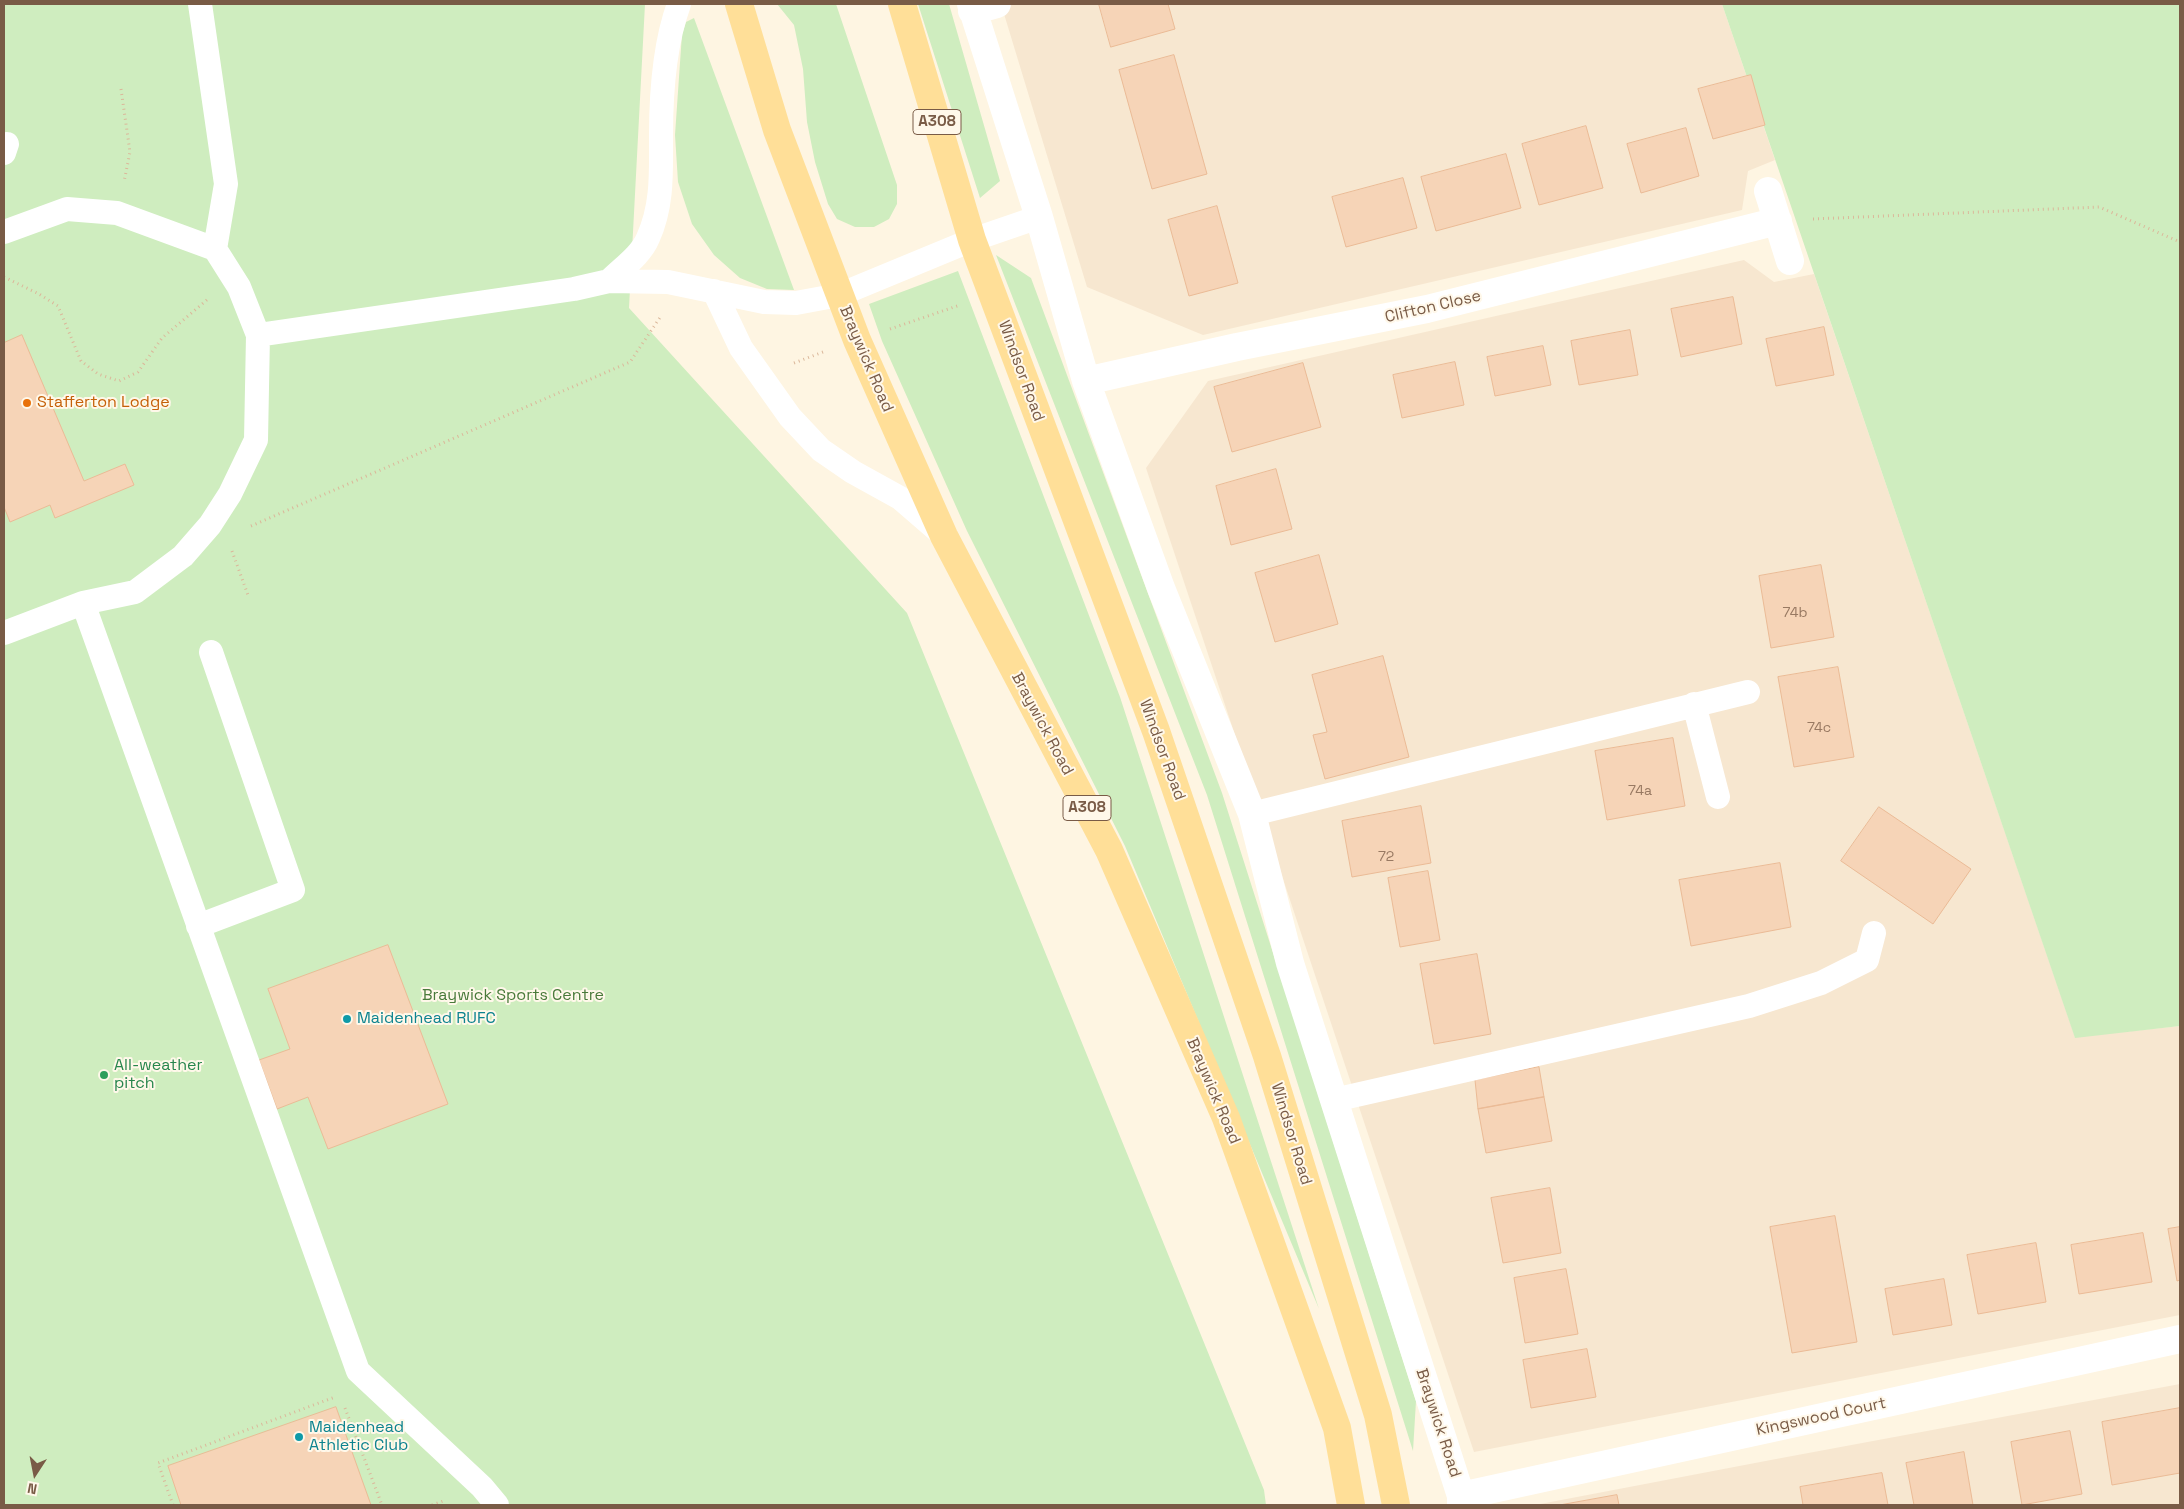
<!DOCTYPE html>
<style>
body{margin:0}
#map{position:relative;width:2184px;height:1509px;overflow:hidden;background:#fef5e2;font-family:"Space Grotesk",sans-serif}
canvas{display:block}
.frame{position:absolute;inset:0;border:5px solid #795b46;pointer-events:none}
.north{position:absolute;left:10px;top:1449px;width:50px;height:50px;-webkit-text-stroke:4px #fff8ea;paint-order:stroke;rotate:191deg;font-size:14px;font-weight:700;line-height:20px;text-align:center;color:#795b46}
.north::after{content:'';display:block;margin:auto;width:18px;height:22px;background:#795b46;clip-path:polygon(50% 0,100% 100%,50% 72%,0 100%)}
</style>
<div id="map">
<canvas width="2184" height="1509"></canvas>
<div class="frame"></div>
<div class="north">N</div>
</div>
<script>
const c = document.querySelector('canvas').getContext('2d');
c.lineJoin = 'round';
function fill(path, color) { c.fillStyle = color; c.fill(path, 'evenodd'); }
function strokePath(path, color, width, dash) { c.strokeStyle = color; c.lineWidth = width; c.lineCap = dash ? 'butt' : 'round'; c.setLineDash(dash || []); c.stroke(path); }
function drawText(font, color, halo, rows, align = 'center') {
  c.font = font + ' "Space Grotesk",sans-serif'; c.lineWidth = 4; c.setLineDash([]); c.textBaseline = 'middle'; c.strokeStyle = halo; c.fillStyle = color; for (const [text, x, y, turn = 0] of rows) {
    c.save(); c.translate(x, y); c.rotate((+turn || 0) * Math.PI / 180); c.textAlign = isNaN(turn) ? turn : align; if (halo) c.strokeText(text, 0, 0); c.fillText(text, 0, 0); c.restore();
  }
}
fill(new Path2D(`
 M1001 4H1722L1775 160 1748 171 1742 210 1203 335 1087 287Z
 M1744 260 1774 282 1814 274 2075 1037 2180 1026V1315L1474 1452 1146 468 1208 381Z
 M2180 1384V1505H1535L1776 1459Z`), '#f7e7d0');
fill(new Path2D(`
 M4 4H645L629 308 907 613 1264 1490 1266 1505H4Z
 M777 4H836L897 185V204L889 219 874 227H855L837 219 828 204 815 162 807 122 803 69 794 25Z
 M918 4H949L1000 181 980 198Z
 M1722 4H2180V1026L2075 1038Z
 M694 18 794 290 767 289 740 278 714 255 692 224 678 182 675 135 682 34 686 22Z
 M996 255 1031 278 1222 793 1416 1401 1413 1451 1207 795Z
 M958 271 1120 697 1319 1309 1125 846 967 531 882 341 869 304Z`), '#cfedbf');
const building = new Path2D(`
 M1099 4H1168L1175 29 1111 47Z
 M1174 55 1207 174 1152 189 1119 70Z
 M1751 75 1765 125 1713 139 1698 89Z
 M1586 126 1603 188 1539 205 1522 144Z
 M1686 128 1699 176 1641 193 1627 144Z
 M1506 154 1521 208 1436 231 1421 177Z
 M1403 178 1417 228 1346 247 1332 197Z
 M1217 206 1238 283 1189 296 1168 220Z
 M1733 297 1742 344 1681 357 1671 309Z
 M1824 327 1834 375 1776 386 1766 339Z
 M1630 330 1638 375 1579 385 1571 341Z
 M22 335 84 481 125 464 134 485 55 518 50 505 10 522 4 507V343Z
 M1543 346 1551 385 1495 396 1487 357Z
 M1455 362 1464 405 1402 418 1393 375Z
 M1303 363 1321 427 1232 452 1214 387Z
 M1276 469 1292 529 1231 545 1216 486Z
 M1319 555 1338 624 1275 642 1255 573Z
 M1821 565 1834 637 1771 648 1759 576Z
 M1383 656 1409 757 1325 779 1313 735 1327 732 1312 675Z
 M1838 667 1854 757 1794 767 1778 677Z
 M1673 738 1685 806 1607 820 1595 751Z
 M1421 806 1431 863 1352 877 1342 821Z
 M1879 807 1971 869 1933 924 1841 861Z
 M1780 863 1791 927 1691 946 1679 880Z
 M1428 871 1440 940 1400 947 1388 878Z
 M388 945 448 1104 328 1149 308 1097 277 1109 259 1060 290 1049 268 989Z
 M1477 954 1491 1034 1434 1044 1420 964Z
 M1539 1067 1544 1097 1478 1109 1475 1080Z
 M1544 1097 1552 1141 1486 1153 1478 1109Z
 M1550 1188 1561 1253 1503 1263 1491 1198Z
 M1835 1216 1857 1342 1792 1353 1770 1227Z
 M2180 1227V1280L2177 1281 2168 1229Z
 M2143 1233 2152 1282 2079 1294 2071 1245Z
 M2036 1243 2046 1302 1978 1314 1967 1255Z
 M1566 1269 1578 1334 1525 1343 1514 1278Z
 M1944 1279 1952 1325 1893 1335 1885 1289Z
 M1587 1349 1596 1397 1531 1408 1523 1360Z
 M336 1407 371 1505H181L168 1466Z
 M2180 1408V1473L2112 1485 2102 1422Z
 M2070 1431 2082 1494 2022 1505 2011 1442Z
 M1964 1452 1973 1505H1914L1906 1463Z
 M1882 1473 1888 1505H1803L1800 1487Z
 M1617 1495 1619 1505H1560Z`);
fill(building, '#f6d4b7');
strokePath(building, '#ebbb96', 1);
strokePath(new Path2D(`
 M121 89 130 152 124 182
 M1813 219 2099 207 2180 242
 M4 277 39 294 58 306 81 361 98 374 119 381 138 372 162 338 208 299
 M890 329 960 305
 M794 363 823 352
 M251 526 630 362 661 316
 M232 551 249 598
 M345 1408 382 1505
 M173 1505 158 1463 335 1397
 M432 1505 446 1500`), '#dbb79a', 3, [1, 4]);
strokePath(new Path2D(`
 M200 4 226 184 215 249
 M4 153 7 144
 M4 232 67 209 117 213 215 249 239 287 258 335 256 440 230 494 210 525 183 556 135 592 83 603 4 633
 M609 281C622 268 641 255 648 238 663 205 661 171 661 136 661 95 665 42 679 4
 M714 291 741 348 790 417 821 450 853 472 900 498 944 536
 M258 335 574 289 609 281 668 282 764 302 796 303 839 295 972 240 1039 217
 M83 603 358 1371 482 1487 497 1505
 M1694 704 1718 797
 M1252 814 1748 692
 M198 926 293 890 211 652
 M1334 1100 1749 1006 1821 983 1867 960 1874 933`), '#fff', 24);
strokePath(new Path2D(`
 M971 4 1039 217 1086 381 1161 588 1252 814 1290 963 1461 1496V1505
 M972 11 997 4
 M1768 191 1790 261
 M1086 381 1237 347 1427 309 1778 221
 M1461 1496 2180 1339`), '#fff', 28);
strokePath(new Path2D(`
 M739 4 777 130 857 340 944 536 1109 850 1226 1118 1337 1428 1351 1505
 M902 4 972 240 1156 731 1267 1056 1378 1415 1396 1505`), '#ffdf98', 28);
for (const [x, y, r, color] of [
 [27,403,5,"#e8710a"],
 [347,1019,5,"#0f9aa8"],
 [104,1075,5,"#2e9e5b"],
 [299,1437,5,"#0f9aa8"]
]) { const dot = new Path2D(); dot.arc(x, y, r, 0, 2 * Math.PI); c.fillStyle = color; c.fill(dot); strokePath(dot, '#fff8ea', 2); }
drawText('14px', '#987962', null, [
 ["74b",1795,613],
 ["74c",1819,728],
 ["74a",1640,791],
 ["72",1386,857]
]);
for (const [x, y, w] of [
 [937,122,48],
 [1087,808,48]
]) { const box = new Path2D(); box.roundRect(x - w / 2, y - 12.5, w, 25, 4); c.fillStyle = '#fff8ea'; c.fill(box); strokePath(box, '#795b46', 1); }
drawText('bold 15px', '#795b46', null, [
 ["A308",937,122],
 ["A308",1087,808]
]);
drawText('16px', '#795b46', '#fff8ea', [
 ["Clifton Close",1433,307,-13],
 ["Braywick Road",866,359,67],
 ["Windsor Road",1021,371,70],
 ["Braywick Road",1042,724,62],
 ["Windsor Road",1162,750,70],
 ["Braywick Road",1213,1091,67],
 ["Windsor Road",1291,1134,73],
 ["Kingswood Court",1821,1417,-12],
 ["Braywick Road",1438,1423,72]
]);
drawText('16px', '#c56008', '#fff8ea', [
 ["Stafferton Lodge",37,403]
], 'left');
drawText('16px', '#497a3a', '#fff8ea', [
 ["Braywick Sports Centre",513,996]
]);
drawText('16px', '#0d838f', '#fff8ea', [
 ["Maidenhead RUFC",357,1019],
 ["Maidenhead",309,1428],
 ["Athletic Club",309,1446]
], 'left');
drawText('16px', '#27864d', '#fff8ea', [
 ["All-weather",114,1066],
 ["pitch",114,1084]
], 'left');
</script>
